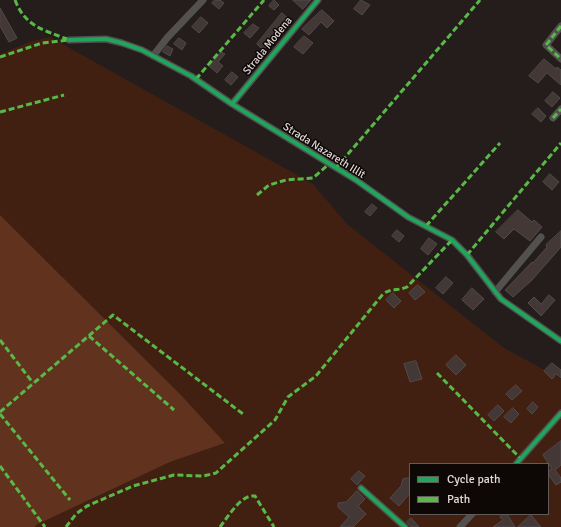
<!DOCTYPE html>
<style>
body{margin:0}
#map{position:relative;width:561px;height:527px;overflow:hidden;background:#241d1c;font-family:Signika,sans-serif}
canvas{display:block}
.legend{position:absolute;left:409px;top:463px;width:140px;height:52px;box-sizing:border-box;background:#0d0806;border:1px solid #615b59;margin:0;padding:5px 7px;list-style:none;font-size:12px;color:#e0d8d5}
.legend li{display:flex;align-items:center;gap:8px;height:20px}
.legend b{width:20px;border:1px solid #615b59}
</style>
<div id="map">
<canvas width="561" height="527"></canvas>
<ul class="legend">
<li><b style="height:5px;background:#20a55d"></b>Cycle path</li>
<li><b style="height:5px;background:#58b947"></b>Path</li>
</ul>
</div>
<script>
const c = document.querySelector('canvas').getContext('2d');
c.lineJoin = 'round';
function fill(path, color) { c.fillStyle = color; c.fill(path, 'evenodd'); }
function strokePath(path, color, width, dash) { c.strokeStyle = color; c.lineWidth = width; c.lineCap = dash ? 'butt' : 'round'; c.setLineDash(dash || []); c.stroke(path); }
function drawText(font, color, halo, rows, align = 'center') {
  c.font = font + ' Signika,sans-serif'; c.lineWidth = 3; c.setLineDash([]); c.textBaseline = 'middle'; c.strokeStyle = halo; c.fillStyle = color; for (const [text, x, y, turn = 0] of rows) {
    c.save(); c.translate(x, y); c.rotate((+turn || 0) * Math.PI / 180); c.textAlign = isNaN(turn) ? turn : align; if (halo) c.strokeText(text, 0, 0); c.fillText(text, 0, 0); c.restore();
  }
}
fill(new Path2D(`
 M50 37 313 184 347 224 504 348 561 379V527H35L36 525 170 462 225 443 181 395 0 215V54L32 41ZM410 464H548V514H410Z`), '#412012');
fill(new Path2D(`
 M0 215 181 395 225 443 170 462 36 525 35 527H0Z`), '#61331f');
const building = new Path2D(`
 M215 0H220L224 3 219 9 212 3Z
 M274 0 279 5 274 10 269 6Z
 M293 0H311L303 9Z
 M361 0 370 5 362 15 354 9Z
 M0 8 17 38 9 42 0 26Z
 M322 10 334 21 327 28 321 22 309 35 302 29Z
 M282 13 290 20 263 50 257 44Z
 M201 17 208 23 199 33 192 27Z
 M253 24 259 28 250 38 244 33Z
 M304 36 313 43 303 54 294 47Z
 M179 38 186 43 182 50 174 44Z
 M167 46 173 49 170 56 163 52Z
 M221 52 225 54 218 62 223 66 217 73 209 66Z
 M544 59 556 69 557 67 561 70V85L547 73 538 83 529 76Z
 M232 72 238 77 231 85 225 80Z
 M553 92 560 98 552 107 545 101Z
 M538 108 546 116 541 122 532 114Z
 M550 174 559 182 552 190 543 182Z
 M372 204 377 208 370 216 365 212Z
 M518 210 532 222 534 220 542 227 530 241 514 229 504 239 496 232Z
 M397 230 404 236 399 242 392 236Z
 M561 231V247L532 280 513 297 505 290 532 262 533 263 547 247 546 245Z
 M429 238 437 244 428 255 421 249Z
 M446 277 453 283 443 294 436 288Z
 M418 285 425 292 415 300 409 293Z
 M472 288 484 299 473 310 462 300Z
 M393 293 401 301 394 308 386 300Z
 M549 295 555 300 541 316 528 303 534 297 541 304Z
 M456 355 466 365 456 375 446 365Z
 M416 361 422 379 410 382 404 364Z
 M552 363 561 370V378L556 374 552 379 544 371Z
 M516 385 522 391 512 400 506 394Z
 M533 402 538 407 532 414 527 409Z
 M498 405 504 411 494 421 488 415Z
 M513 408 519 414 511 423 504 417Z
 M561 441V465L555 470 561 478V482L556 485 548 474V471L552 469 543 455Z
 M359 471 365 476 357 485 351 479Z
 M410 478V493L399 506 390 498 401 486 403 479Z
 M357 491 365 499 358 506 366 514 353 527H340L349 517 338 507V503L346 502Z
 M504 514H507L515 527H493L503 520 500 517Z
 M531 515 541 527H518Z
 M411 518 419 527H411L409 525 407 522Z`);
fill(building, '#443837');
strokePath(building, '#504a4a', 1);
strokePath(new Path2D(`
 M561 26 546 45 561 59
 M69 40 106 39 122 43 142 50 191 76 232 104 356 180 408 217 452 240 467 255 501 299 561 341
 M153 56 167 38 203 0
 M232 104 318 0
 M553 118 561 109
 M495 292 541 237
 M516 464 561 413
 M361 488 405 527
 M460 527 472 514`), '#53514f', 7);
strokePath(new Path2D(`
 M15 0C25 26 43 30 67 39
 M561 26 546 45 561 59
 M0 57 42 43 69 40
 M196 79 264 0
 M0 112 64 95
 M553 118 561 109
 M336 168 480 0
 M257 195 269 185 286 180 313 178 329 164
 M426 226 500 143
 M467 255 561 143
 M89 336 174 410
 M0 340 33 383
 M437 373 521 459
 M0 412 113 315 243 414
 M0 414 70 500
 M0 466 45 527
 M66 527 76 514 87 506 133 486 174 475 203 476 216 473 275 420 288 397 316 376 383 294C391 288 398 291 407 287L452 240
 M220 527C228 517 241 494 255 496L274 527`), '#58b947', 3, [6, 3]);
strokePath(new Path2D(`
 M69 40 106 39 122 43 142 50 191 76 232 104 356 180 408 217 452 240 467 255 501 299 561 341
 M232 104 318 0
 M516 464 561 413
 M361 488 405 527`), '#20a55d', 4);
drawText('11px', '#e0d8d5', '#0d0806', [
 ["Strada Modena",268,46,-51],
 ["Strada Nazareth Illit",324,151,32]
]);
</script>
